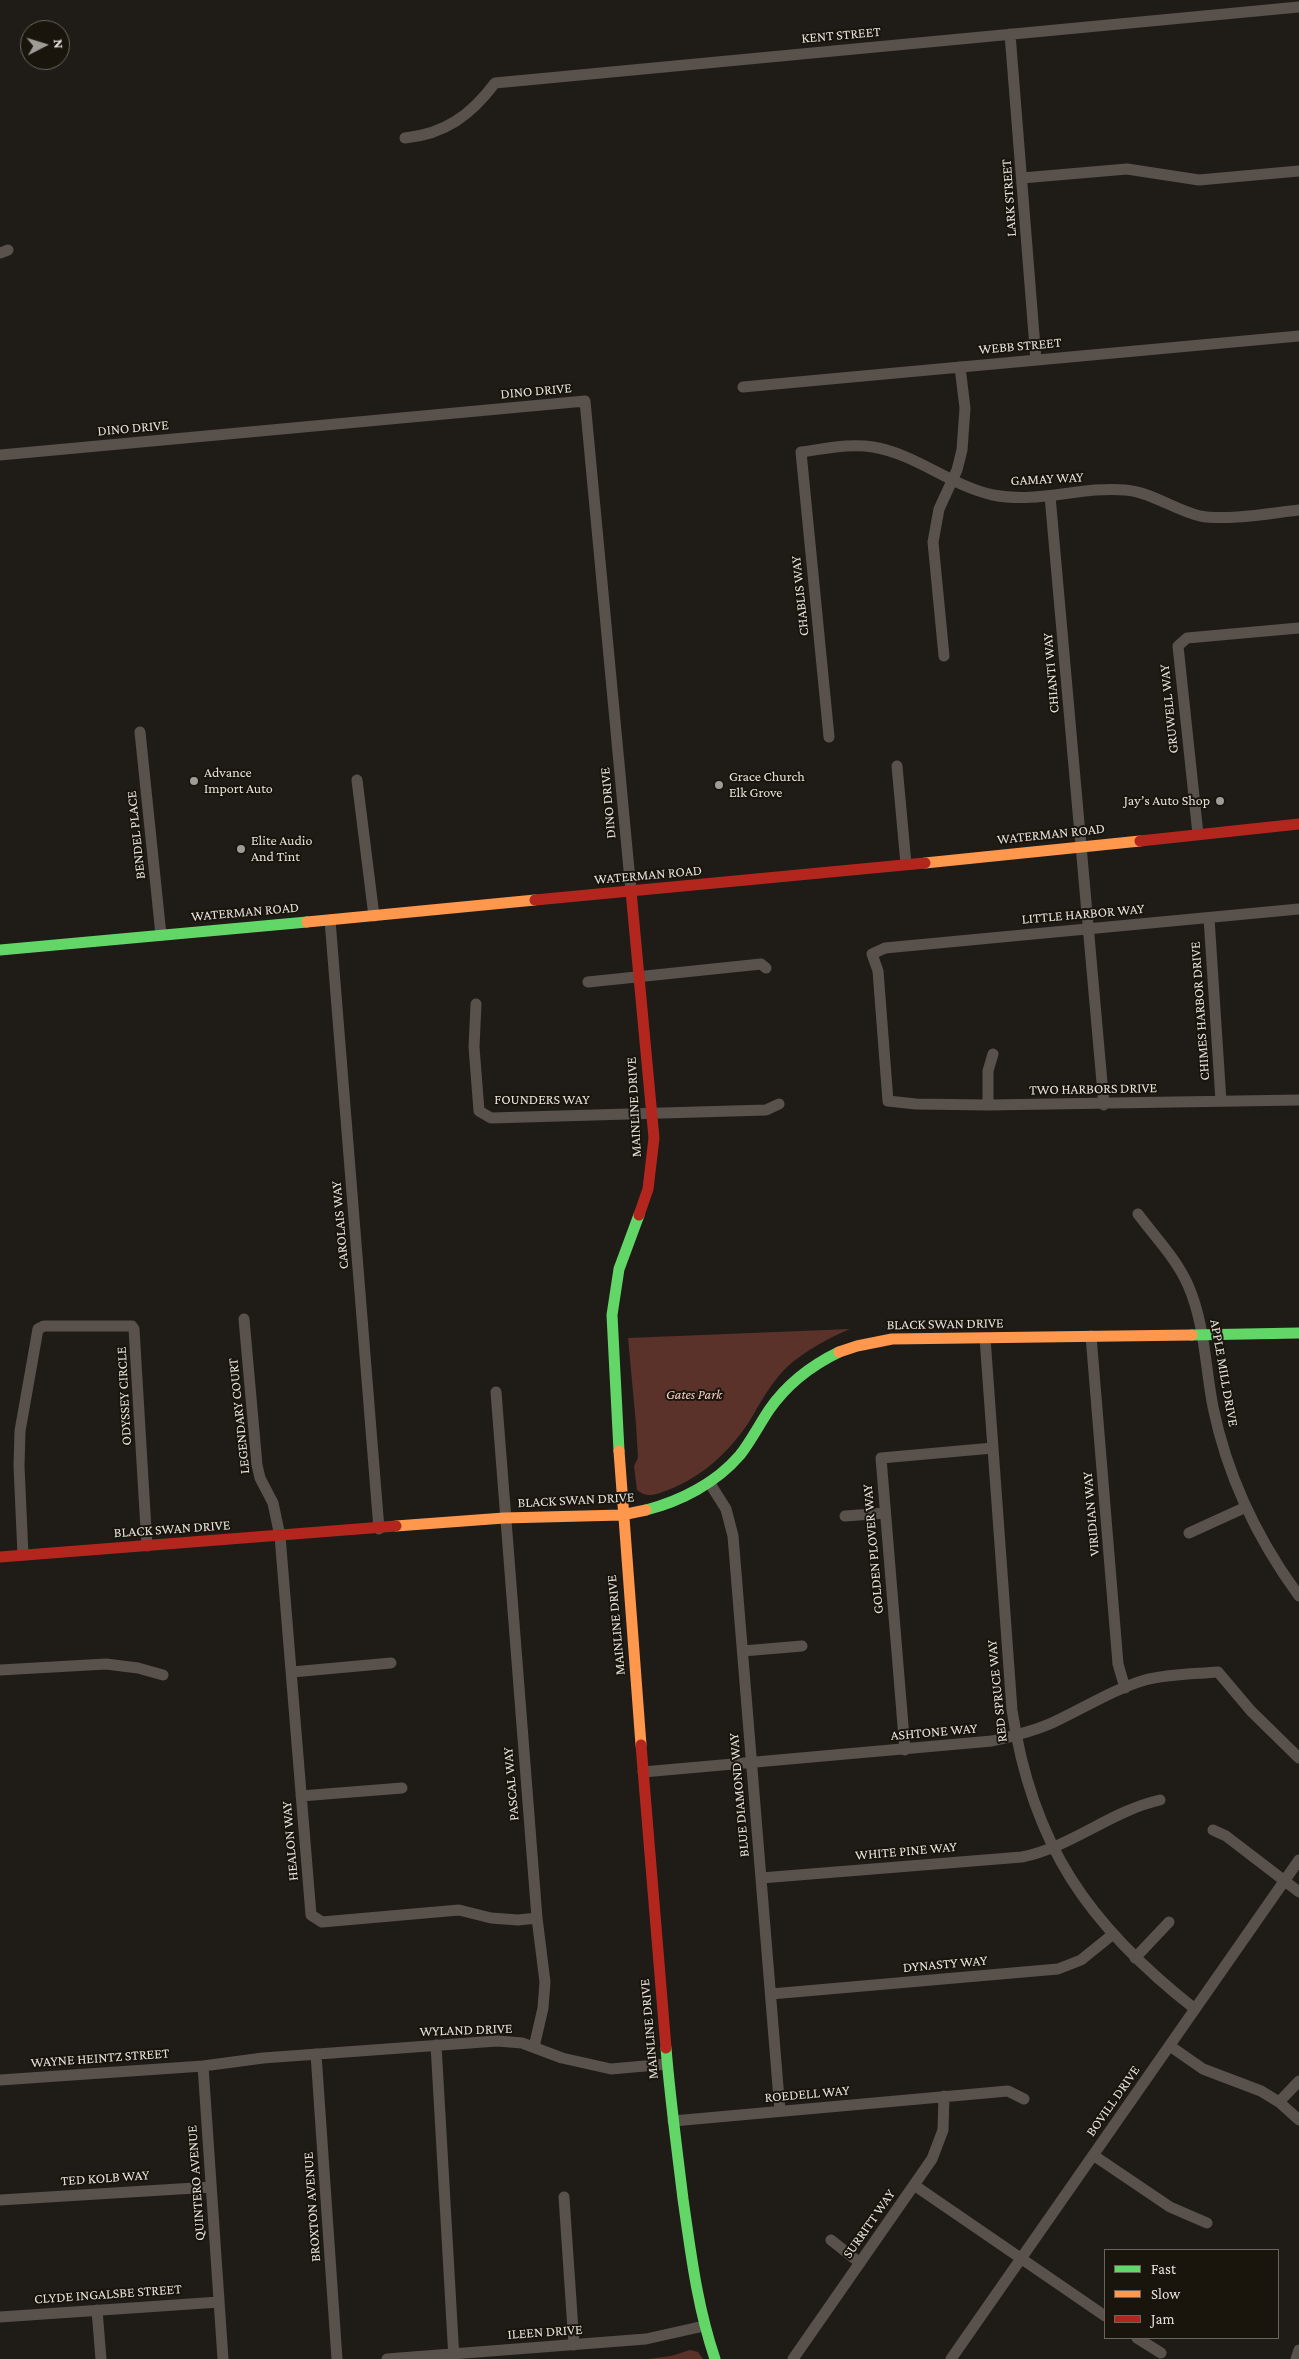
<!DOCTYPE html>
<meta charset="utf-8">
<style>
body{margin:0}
#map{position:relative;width:1299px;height:2359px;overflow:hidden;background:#1f1c18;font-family:"Crimson Pro",serif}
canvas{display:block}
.legend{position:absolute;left:1104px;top:2249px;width:175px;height:90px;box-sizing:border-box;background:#19140c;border:1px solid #6a665f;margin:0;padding:6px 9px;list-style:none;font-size:15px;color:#e4e0db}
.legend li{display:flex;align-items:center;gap:10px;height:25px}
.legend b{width:25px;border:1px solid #6a665f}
.north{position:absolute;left:20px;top:20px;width:50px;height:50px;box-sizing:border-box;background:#19140c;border:1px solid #6a665f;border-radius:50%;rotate:85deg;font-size:14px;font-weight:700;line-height:20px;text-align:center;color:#e4e0db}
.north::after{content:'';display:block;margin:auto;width:18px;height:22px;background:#9f9b97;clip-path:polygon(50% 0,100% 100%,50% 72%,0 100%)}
</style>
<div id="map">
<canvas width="1299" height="2359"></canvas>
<ul class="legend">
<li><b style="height:6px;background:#63d668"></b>Fast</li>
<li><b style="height:6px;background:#ff974d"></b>Slow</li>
<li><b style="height:6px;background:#b3261e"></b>Jam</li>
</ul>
<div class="north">N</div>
</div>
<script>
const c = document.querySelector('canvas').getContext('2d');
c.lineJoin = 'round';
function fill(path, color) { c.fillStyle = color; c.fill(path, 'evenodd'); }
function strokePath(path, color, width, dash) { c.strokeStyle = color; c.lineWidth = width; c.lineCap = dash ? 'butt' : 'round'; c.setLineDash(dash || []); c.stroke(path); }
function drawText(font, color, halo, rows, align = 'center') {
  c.font = font + ' "Crimson Pro",serif'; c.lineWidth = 4; c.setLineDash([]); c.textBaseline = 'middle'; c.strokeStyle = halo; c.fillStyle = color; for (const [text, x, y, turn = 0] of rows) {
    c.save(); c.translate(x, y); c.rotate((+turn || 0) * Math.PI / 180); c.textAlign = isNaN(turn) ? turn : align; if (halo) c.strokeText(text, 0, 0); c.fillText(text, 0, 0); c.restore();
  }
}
fill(new Path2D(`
 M850 1329C829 1338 806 1350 788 1366 771 1382 761 1402 749 1422 729 1452 702 1477 668 1490 656 1494 648 1499 637 1490L634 1466 638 1458 636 1424 628 1338Z
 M690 2350 698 2352 703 2359H648L671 2356Z`), '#5b3229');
strokePath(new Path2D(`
 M1010 34 1036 360
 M405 138C445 134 471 115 495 83L1299 7
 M1022 178 1127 169 1199 180 1299 171
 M0 253 8 250
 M743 387 1299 336
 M0 455 585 401 631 891
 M1050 496 1104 1105
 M944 656 933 542 939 509 957 470 962 450 965 408 960 367
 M140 732 161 935
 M829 737 801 452C825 449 850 443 873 447 916 454 951 486 993 495 1038 504 1081 486 1125 490 1152 492 1174 510 1200 516 1227 521 1271 513 1299 510
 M897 766 906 864
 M357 780 374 916
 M1198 834 1178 646 1187 638 1299 628
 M1299 909 885 948 872 954 878 971 888 1101 916 1104 988 1105 1299 1100
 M1209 918 1221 1101
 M330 920 379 1529
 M588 982 761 964 766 968
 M476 1004 474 1047 479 1111 491 1118 766 1110 779 1104
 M988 1105V1071L993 1054
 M1138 1214C1155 1237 1176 1258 1188 1285 1205 1324 1205 1366 1213 1407 1227 1475 1258 1540 1299 1596
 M244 1319 257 1465 260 1478 273 1503 280 1536 311 1915 322 1922 459 1910 491 1918 518 1920 537 1918
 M1091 1336 1118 1664 1125 1688
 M985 1338 1012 1710C1032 1845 1089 1926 1195 2009
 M496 1392 537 1918 545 1982 543 2008 534 2047
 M709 1482 726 1509 733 1536 780 2111
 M845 1516 885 1513
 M1189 1533 1246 1507
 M23 1555 19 1466 20 1431 38 1329 44 1326H132L134 1329 147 1546
 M743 1651 802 1646
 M0 1670 106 1664 138 1668 163 1675
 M292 1672 391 1663
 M905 1750 881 1458 993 1448
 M643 1772 992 1741C1014 1736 1035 1731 1054 1722 1084 1708 1114 1689 1145 1680 1168 1674 1194 1674 1218 1672L1251 1711 1299 1758
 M301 1796 402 1788
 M1213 1830 1226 1836 1299 1892
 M761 1878 1022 1857C1071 1847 1111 1811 1160 1800
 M1135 1958 1169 1922
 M771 1994 1058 1969 1081 1960 1112 1935
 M436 2045 454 2359
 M1170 2046 1203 2069 1261 2091 1279 2102 1299 2120
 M316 2054 337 2359
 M0 2080 203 2066
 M1279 2102 1299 2081
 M673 2121 1008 2091 1024 2099
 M1093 2155 1170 2207 1207 2223
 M914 2185 1105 2316
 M564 2197 574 2345
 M0 2200 211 2187
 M831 2240 860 2263
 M97 2310 101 2359
 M0 2317 219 2302
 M1137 2338 1161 2353
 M223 2359 203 2066 263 2058 497 2041 522 2043 562 2058 611 2069 667 2064
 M387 2359 646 2339 704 2326
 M793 2359 932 2159 943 2130 944 2096
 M951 2359 1299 1860
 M1296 2359 1299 2350`), '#59514b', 11);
strokePath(new Path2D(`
 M0 950 307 922
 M1192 1335 1299 1333
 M619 1451 612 1315 619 1269 639 1215
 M646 1510C681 1501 716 1483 740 1455 751 1441 759 1425 769 1410 787 1384 810 1366 839 1352
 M666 2048C670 2098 677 2149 683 2199 691 2254 697 2306 715 2359`), '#63d668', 11);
strokePath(new Path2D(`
 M925 863 1140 841
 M307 922 535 900
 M839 1352 857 1346 892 1339 1192 1335
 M619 1451 641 1745
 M396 1526 504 1518 622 1515 646 1510`), '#ff974d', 11);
strokePath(new Path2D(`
 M1140 841 1299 824
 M631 891 654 1138 648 1189 639 1215
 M535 900 925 863
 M0 1557 396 1526
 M641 1745 666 2048`), '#b3261e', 11);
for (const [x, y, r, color] of [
 [194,781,5,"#9f9b97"],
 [719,785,5,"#9f9b97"],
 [1220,801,5,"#9f9b97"],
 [241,849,5,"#9f9b97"]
]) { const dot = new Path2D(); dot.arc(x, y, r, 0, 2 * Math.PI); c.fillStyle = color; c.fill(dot); strokePath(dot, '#19140c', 2); }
drawText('14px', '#e4e0db', '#19140c', [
 ["KENT STREET",841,35,-5],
 ["LARK STREET",1009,198,-94],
 ["WEBB STREET",1020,346,-5],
 ["DINO DRIVE",536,391,-5],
 ["DINO DRIVE",133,428,-5],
 ["GAMAY WAY",1047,479,-3],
 ["CHABLIS WAY",800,596,-96],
 ["CHIANTI WAY",1051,673,-95],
 ["GRUWELL WAY",1169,709,-96],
 ["DINO DRIVE",608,803,-95],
 ["WATERMAN ROAD",1051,834,-6],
 ["BENDEL PLACE",136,835,-96],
 ["WATERMAN ROAD",648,875,-5],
 ["WATERMAN ROAD",245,912,-5],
 ["LITTLE HARBOR WAY",1083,914,-5],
 ["CHIMES HARBOR DRIVE",1200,1011,-94],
 ["TWO HARBORS DRIVE",1093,1089,-1],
 ["FOUNDERS WAY",542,1100],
 ["MAINLINE DRIVE",634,1107,-93],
 ["CAROLAIS WAY",340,1225,-95],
 ["BLACK SWAN DRIVE",945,1324,-1],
 ["APPLE MILL DRIVE",1224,1373,80],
 ["ODYSSEY CIRCLE",124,1396,-93],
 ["LEGENDARY COURT",239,1416,-96],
 ["BLACK SWAN DRIVE",576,1500,-3],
 ["VIRIDIAN WAY",1091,1514,-95],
 ["BLACK SWAN DRIVE",172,1529,-4],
 ["GOLDEN PLOVER WAY",873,1549,-95],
 ["MAINLINE DRIVE",616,1625,-95],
 ["RED SPRUCE WAY",997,1691,-96],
 ["ASHTONE WAY",934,1732,-5],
 ["PASCAL WAY",511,1784,-95],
 ["BLUE DIAMOND WAY",739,1795,-95],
 ["HEALON WAY",290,1841,-95],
 ["WHITE PINE WAY",906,1851,-5],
 ["DYNASTY WAY",945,1964,-5],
 ["MAINLINE DRIVE",649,2029,-95],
 ["WYLAND DRIVE",466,2030,-2],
 ["WAYNE HEINTZ STREET",100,2058,-4],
 ["ROEDELL WAY",807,2094,-5],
 ["BOVILL DRIVE",1113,2101,-55],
 ["TED KOLB WAY",105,2178,-4],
 ["QUINTERO AVENUE",196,2183,-94],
 ["BROXTON AVENUE",312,2207,-94],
 ["SURRITT WAY",869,2224,-55],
 ["CLYDE INGALSBE STREET",108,2294,-4],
 ["ILEEN DRIVE",545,2332,-4]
]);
drawText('14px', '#e4e0db', '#19140c', [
 ["Advance",204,773],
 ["Import Auto",204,789],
 ["Grace Church",729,777],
 ["Elk Grove",729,793],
 ["Jay’s Auto Shop",1210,801,"right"],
 ["Elite Audio",251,841],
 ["And Tint",251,857]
], 'left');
drawText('italic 14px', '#f8cfc5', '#19140c', [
 ["Gates Park",694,1395]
]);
</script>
